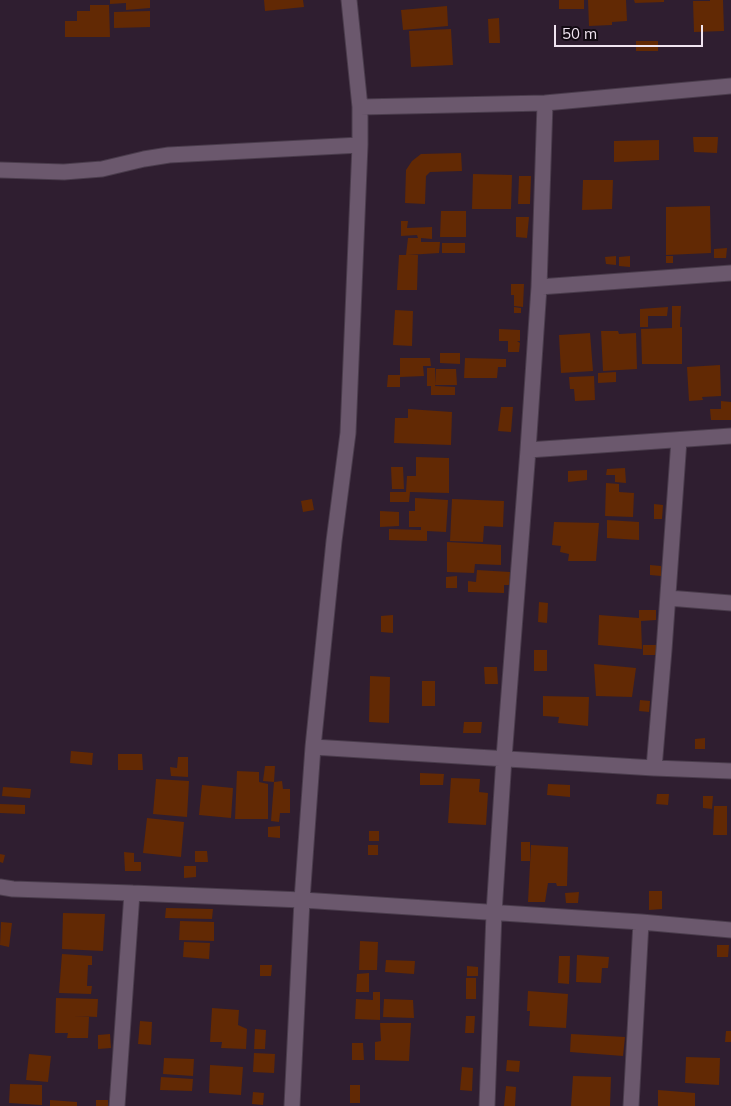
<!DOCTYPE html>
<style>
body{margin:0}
#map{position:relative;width:731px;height:1106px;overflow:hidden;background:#2f1e30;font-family:Mulish,sans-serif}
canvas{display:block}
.scale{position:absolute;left:554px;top:25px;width:149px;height:22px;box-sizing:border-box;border:2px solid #f0e4f0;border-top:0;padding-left:6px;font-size:15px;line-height:18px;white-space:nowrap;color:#f0e4f0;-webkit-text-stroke:4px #130b13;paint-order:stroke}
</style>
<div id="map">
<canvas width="731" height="1106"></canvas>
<div class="scale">50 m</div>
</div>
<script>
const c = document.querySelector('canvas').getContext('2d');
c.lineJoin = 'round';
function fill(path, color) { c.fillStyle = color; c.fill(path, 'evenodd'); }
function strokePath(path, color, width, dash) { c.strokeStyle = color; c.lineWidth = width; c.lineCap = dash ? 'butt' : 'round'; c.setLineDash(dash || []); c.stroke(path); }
fill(new Path2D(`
 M110 0H150V8L126 10V3L110 4Z
 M264 0H303L304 7 265 11Z
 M559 0H584V9H559Z
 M588 0H626L627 21 612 22V25L589 26Z
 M634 0H664V2L635 3Z
 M710 0H723L724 31 694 32 693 1H710Z
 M90 5H109L110 37H65V21H77V11H90Z
 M447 6 448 26 403 30 401 10Z
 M150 11V27L114 28V12Z
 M499 18 500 43H489L488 19Z
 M451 29 453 65 411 67 409 31Z
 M636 41H658V51H636Z
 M693 137H718L717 153 694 152Z
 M659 140V160L614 162V141Z
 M461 153 462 171 430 172 426 176 425 204 405 203 406 170 412 161 421 154Z
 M473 174 512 175 511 209H472Z
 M519 176H531L530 204H518Z
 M583 180H613L612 209 582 210Z
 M710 206 711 253 666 255V207Z
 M441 211H466V237H440Z
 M516 217H529L527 238 516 237Z
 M401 221H408L407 228 432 227V239L421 238V242H440L439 253 408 255H418L417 290H397L399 255H406L408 238H418L417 235 401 236Z
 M442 243H465V253H442Z
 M727 248 726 258H714V249Z
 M616 256V265L606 264 605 257Z
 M630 256V267L619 266V257Z
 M666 256H673V263H666Z
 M511 284H524L523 307 514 306V295H511Z
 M672 306H681L680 327H682V364H642L641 329 672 328Z
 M514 307 521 308V313H514Z
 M668 307 667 316H648V327H640V309Z
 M395 310 413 311 412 346 393 345Z
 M499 329 520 330V341H517L520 343 519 352H508V341H499Z
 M601 331H618L619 334 636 333 637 369 603 371Z
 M590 333 593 371 561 373 559 335Z
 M440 353H460V364L440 363Z
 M400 358H430L431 366H423L424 376 400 377V387H387L388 375H400Z
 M465 358 506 359V367H498L497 378H464Z
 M720 365 721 396 702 397 703 400 689 401 687 367Z
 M427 368H435V386L455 387V395H431V386H427Z
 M436 369H456L457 385H435Z
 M616 372V382L598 383V373Z
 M594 376 595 400 575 401 574 389H570L569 377Z
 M721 401 731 402V420H711L710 409H721Z
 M501 407H513L511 432 498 431Z
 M408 409 452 412 451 445 394 443 395 418H408Z
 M416 457 449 458V493L410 492 409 502H390V492H406L407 476H416Z
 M391 467H403L404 489H392Z
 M625 468 626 483 615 482V475H606L607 469Z
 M587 470V480L568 482V471Z
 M606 483 619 484V492L634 493 633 517 605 516Z
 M415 498 448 500 446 532 427 531V541L389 540V529L421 530V527H409V511H415Z
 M312 499 314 510 303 512 301 501Z
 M452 499 504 501 503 527 484 526 483 542 450 541Z
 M654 504 663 505 662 519H654Z
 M380 511 399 512V526L380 527Z
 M607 520 639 522V540L607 538Z
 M554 522 599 523 596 561H568L569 554 560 552 561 546 552 545Z
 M447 542 501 545V565L475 564 474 573 447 572Z
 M650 565 661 566V576L650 575Z
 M477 570 510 572 509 585H504V593L468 592V581L476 582Z
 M457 576V588H446V577Z
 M539 602 548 603 547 623 538 622Z
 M639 610H656V620L641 621 642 649 598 645 599 615 639 618Z
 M393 615V633L381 632V616Z
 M643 645H657V655H643Z
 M534 650H547V671H534Z
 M594 664 636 668 632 697 596 696Z
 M484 667H497L498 684H485Z
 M370 676 390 677 389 723 369 722Z
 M422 681H435V706H422Z
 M543 696 589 697 588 726 558 723 559 717 543 716Z
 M640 700 650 701 649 712 639 711Z
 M464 722H482L481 733H463Z
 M705 738V749H695V739Z
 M71 751 93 753 92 765 70 763Z
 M118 754H142L143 770H118Z
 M178 757H188V777L171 776 170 767 177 768Z
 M265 766H275L274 782 263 781Z
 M237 771 259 772V782L268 784V819H235Z
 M420 773 444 774 443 785H420Z
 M451 778 480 779 479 792 488 793 486 825 448 823Z
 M156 779 189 781 187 817 153 814Z
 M282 781 283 789H290V813H280L279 822 271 821 274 782Z
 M548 784 570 785V797L547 795Z
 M202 785 233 788 231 818 199 815Z
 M3 787 31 789 30 798 2 796Z
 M657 794H669L668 805 656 804Z
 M703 796H713L712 809 703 808Z
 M0 804 25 805V814L0 813Z
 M714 806H727V835H713Z
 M147 818 184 822 181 857 143 853Z
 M280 826V838L268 837V827Z
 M369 831H379V841H369Z
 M521 842H530V861H521Z
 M368 845H378V855H368Z
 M531 845 568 847 567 886H557L556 883H548L545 902H528Z
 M195 851H207L208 862H195Z
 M124 852 134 853V862H141V871H125Z
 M0 854 5 855 3 863 0 862Z
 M184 866H196V877L184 878Z
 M649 891H662V909L649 910Z
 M579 892 578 903H566L565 893Z
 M166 908 213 909 212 919 165 918Z
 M63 913 105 914 103 951 62 949Z
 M180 921 214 922V941L179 940Z
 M1 922 12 923 9 947 0 945Z
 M360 941 378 942 377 970H359Z
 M184 942 210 943 209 959 183 957Z
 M717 945H729L728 957H717Z
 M62 954 92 956V965H88L87 986H92L91 994 59 993Z
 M577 955 609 957 608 968H602L601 983 576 982Z
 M559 956H570L569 984 558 983Z
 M386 960 415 961 414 974 385 972Z
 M260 965H272L271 976H260Z
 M467 966 478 967V976H467Z
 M369 973V992H356L357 974Z
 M466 978H476V999H466Z
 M528 991 568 994 566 1028 529 1026 530 1011H527Z
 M373 992H380V1020L355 1019 356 999 373 1000Z
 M56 998 98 999 97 1017 74 1016 89 1017 88 1038H67L68 1033H55Z
 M384 999 413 1000 414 1018 383 1017Z
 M212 1008 239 1010 238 1025 247 1029 246 1049 221 1048 222 1042H210Z
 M466 1016H475L474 1033H465Z
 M140 1021 152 1022 151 1045 138 1044Z
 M380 1023H411L409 1061 375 1060V1042L381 1041Z
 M255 1029 266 1030 265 1049H254Z
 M726 1031H731V1042H725Z
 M110 1034 111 1048 98 1049V1035Z
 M571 1034 625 1037 623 1056 570 1052Z
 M352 1043H363L364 1060H352Z
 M254 1053 275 1054 274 1073 253 1072Z
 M29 1054 51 1056 48 1082 26 1080Z
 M686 1057 720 1058 719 1085 685 1083Z
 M164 1058 194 1059 193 1076 163 1074Z
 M507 1060 520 1061 519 1072 506 1071Z
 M210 1065 243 1067 241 1095 209 1093Z
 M462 1067 473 1068 472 1091 460 1090Z
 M573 1076 611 1077 610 1106H571Z
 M161 1077 193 1079 192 1091 160 1090Z
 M10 1084 42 1085V1105L9 1103Z
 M350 1085H360V1103H350Z
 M506 1086 516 1087 515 1106H504Z
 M658 1090 695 1093V1106H658Z
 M253 1092 264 1093 263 1105 252 1104Z
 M50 1100 77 1102V1106H50Z
 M96 1100H108V1106H96Z`), '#622904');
const street = new Path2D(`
 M360 107 545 103 731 86
 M0 170 64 172 102 169 144 159 169 155 360 145
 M539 287 731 273
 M528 450 731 436
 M668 598 731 603
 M313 747 654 768 731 771
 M654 768 664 650 679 440
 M0 887 13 889 132 893 302 900 641 922 731 930
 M117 1106 132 893
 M292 1106 302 900 313 747 334 541 348 433 360 145V107L349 0
 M487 1106 494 913 504 758 528 450 539 287 545 103
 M631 1106 641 922`);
strokePath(street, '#4a3c4c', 17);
strokePath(street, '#6b586d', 15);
</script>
